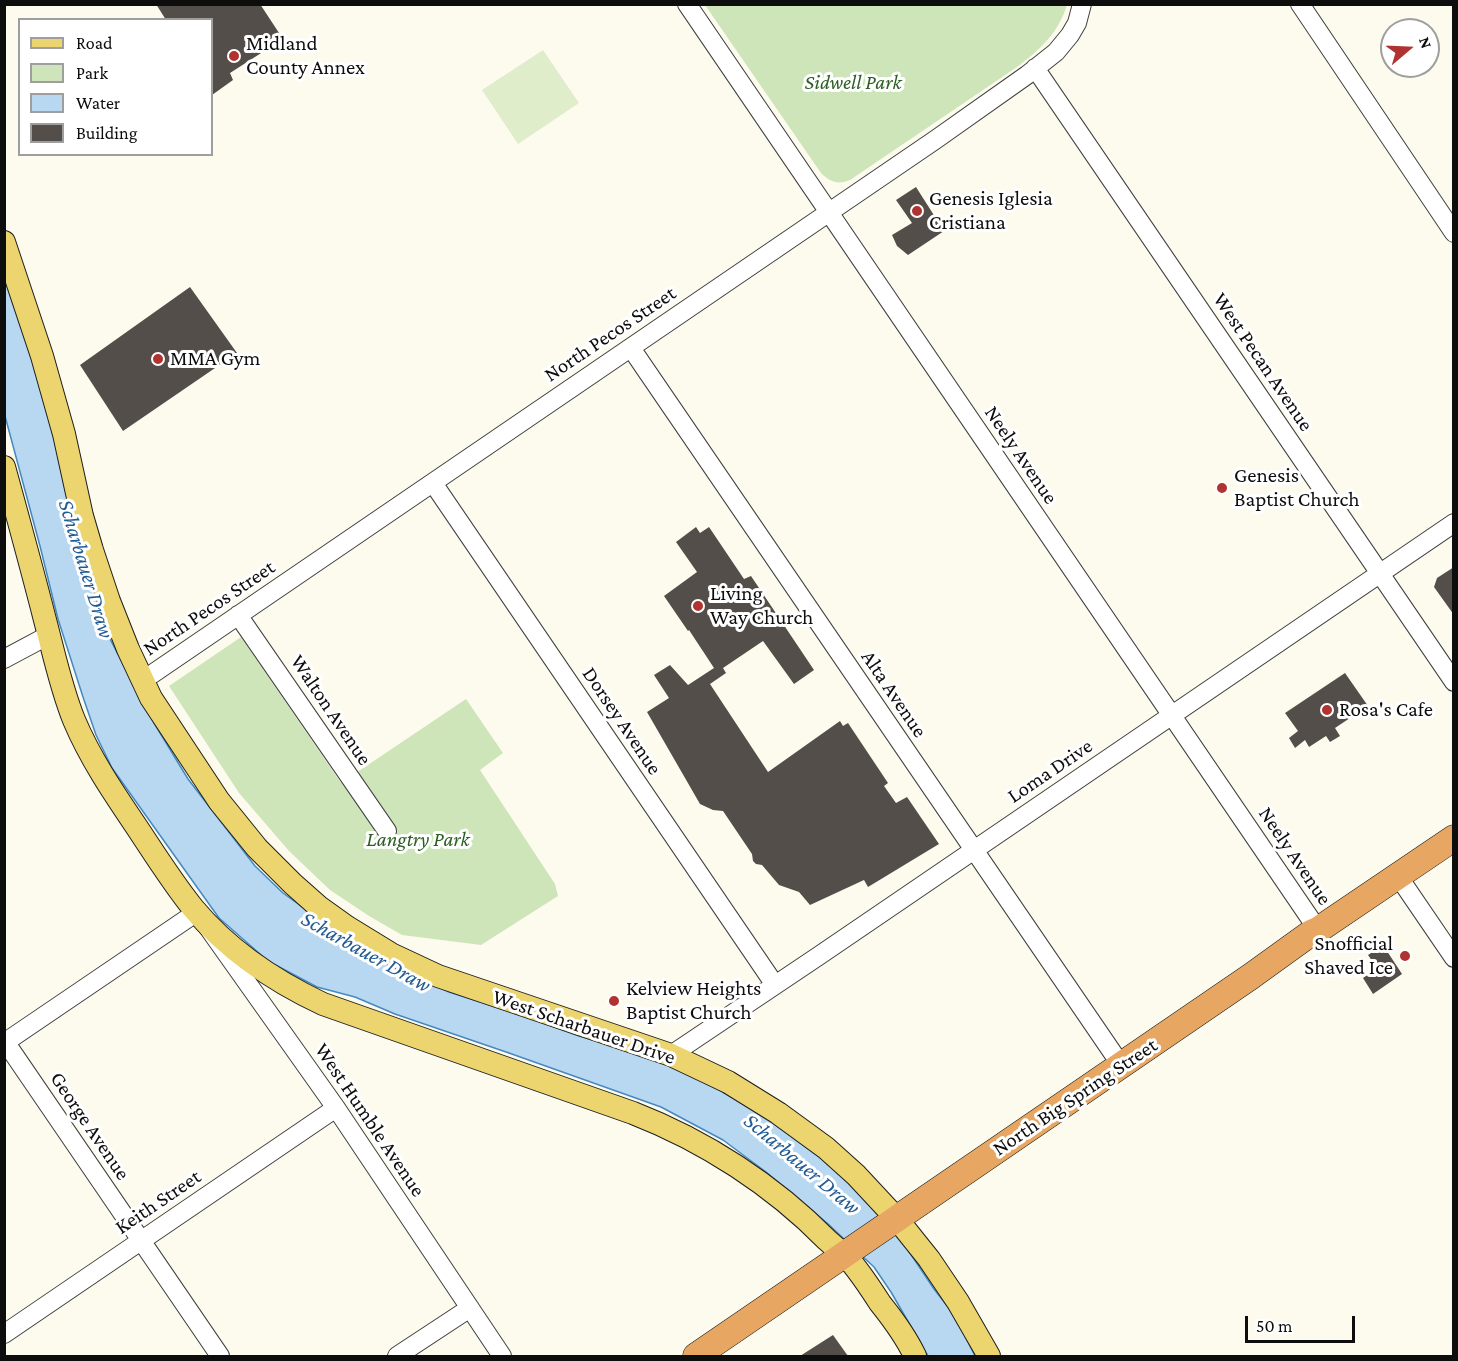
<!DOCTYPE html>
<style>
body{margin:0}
#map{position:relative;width:1458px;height:1361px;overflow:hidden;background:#fdfbee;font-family:"Crimson Pro",serif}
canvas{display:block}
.frame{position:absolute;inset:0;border:6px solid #0d0d0d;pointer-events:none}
.legend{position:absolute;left:18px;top:18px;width:195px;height:138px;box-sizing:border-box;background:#fff;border:2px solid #9e9e9e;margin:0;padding:8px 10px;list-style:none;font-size:18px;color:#0d0d0d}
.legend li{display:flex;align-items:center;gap:12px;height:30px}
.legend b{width:30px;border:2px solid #9e9e9e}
.north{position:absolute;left:1380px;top:18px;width:60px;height:60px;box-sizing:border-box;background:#fff;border:2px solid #9e9e9e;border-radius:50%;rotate:71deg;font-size:16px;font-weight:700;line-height:24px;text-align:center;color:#0d0d0d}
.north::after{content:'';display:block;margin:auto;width:21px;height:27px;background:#b03231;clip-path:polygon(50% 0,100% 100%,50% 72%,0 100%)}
.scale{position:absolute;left:1245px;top:1316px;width:110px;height:27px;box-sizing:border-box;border:3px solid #0d0d0d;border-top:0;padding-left:8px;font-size:18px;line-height:21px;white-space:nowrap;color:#0d0d0d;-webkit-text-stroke:4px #fff;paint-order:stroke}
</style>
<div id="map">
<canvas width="1458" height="1361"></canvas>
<div class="frame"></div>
<ul class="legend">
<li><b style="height:8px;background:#ecd46f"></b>Road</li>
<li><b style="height:16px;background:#cee5ba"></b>Park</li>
<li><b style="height:16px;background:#b7d8f0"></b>Water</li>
<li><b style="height:16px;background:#544e4a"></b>Building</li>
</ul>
<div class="north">N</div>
<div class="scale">50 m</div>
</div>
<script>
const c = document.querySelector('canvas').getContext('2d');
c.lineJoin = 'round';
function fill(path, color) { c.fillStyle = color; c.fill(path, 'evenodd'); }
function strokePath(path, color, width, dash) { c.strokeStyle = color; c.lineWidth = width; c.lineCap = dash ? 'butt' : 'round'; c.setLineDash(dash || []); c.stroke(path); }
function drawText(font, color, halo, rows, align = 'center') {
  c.font = font + ' "Crimson Pro",serif'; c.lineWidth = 6; c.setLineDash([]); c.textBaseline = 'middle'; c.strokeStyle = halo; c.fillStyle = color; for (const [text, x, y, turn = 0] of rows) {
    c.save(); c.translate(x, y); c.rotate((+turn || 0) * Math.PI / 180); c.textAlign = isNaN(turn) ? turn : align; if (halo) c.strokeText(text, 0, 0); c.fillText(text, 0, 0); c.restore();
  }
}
fill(new Path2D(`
 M705 5H1067C1058 33 1041 49 1017 67L850 180C838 185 830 182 821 173Z
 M241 637 341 783 466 699 503 753 480 770 555 884 558 896 481 945 402 935 369 916 330 890 289 851 239 793 169 686Z`), '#cee5ba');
fill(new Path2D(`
 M543 50 579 103 518 144 482 90Z`), '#dfedcb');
const water = new Path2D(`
 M4 276 48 408 87 568 110 639 154 723 188 779 255 866 283 893 319 919 403 970 449 992 524 1016 579 1036 665 1061 751 1107 830 1165 863 1197 902 1241 934 1289 955 1316 975 1356H928L891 1292 874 1267 827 1223 766 1172 723 1140 661 1107 509 1053 395 1014 355 997 317 987 268 961 219 918 112 768 96 735 83 697 58 619 40 546 5 416Z`);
fill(water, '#b7d8f0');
strokePath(water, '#4489c1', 1.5);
fill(new Path2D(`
 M156 4H260L283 39 230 73 233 80 212 95V20H166Z
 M916 187 944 231 908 255 897 246 892 235 912 223 896 200Z
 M190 287 237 353 123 431 80 365Z
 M696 527 700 533 709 527 744 579 751 576 814 670 794 684 763 641 723 668 726 673 710 684 768 772 840 721 843 726 848 723 888 783 884 786 896 803 907 797 939 844 868 887 864 880 810 905 799 892 779 885 762 865 756 864 753 861 752 854 723 811 713 810 700 804 647 712 669 698 654 675 670 665 688 685 714 668 689 630 688 631 664 596 697 572 676 542Z
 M1454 567V615L1434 587 1437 578Z
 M1345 673 1368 706 1335 728 1340 736 1330 742 1326 736 1309 747 1305 740 1295 748 1289 738 1298 731 1285 713Z
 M1383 945 1402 974 1373 994 1363 978 1377 968 1368 955Z
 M833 1335 848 1356H800Z`), '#544e4a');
const minor = new Path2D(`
 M687 4 1318 930
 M1300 4 1454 233
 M1035 68 1454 682
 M631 348 1121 1065
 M433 483 775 985
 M238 615 387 831
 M4 659 49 635
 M142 681 935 140 1027 75 1056 52 1070 35 1077 23 1082 4
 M1398 876 1454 958
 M4 1040 220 1356
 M4 1043 197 912 336 1108 502 1356
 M671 1055 820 955 1454 523
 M4 1334 336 1108
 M397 1356 470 1308`);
const major = new Path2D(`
 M4 242 42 356 64 434 82 516 92 550 109 601 128 649 151 698 219 801 257 848 293 884 319 907 347 927 391 954 438 976 671 1055 728 1082 778 1113 826 1148 856 1175 897 1219 929 1259 958 1302 989 1356
 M4 467C18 518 32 569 45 620 54 654 61 688 74 720 90 758 113 792 136 826 154 853 172 882 193 908 228 950 274 981 323 1004L633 1113C705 1141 773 1185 827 1240 835 1247 844 1254 851 1262 861 1274 871 1289 880 1303 892 1318 907 1339 915 1356`);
const highway = new Path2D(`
 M696 1356 1250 977 1311 933 1318 930 1454 838`);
strokePath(minor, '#404040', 20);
strokePath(major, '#1e1e1e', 24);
strokePath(highway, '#1e1e1e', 27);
strokePath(minor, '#fff', 18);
strokePath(major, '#ecd46f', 22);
strokePath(highway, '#e7a662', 26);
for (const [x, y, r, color] of [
 [234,56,6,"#b03231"],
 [917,211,6,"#b03231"],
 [158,359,6,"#b03231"],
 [1222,488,6,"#b03231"],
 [698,606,6,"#b03231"],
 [1327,710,6,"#b03231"],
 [1405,956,6,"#b03231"],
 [614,1001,6,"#b03231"]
]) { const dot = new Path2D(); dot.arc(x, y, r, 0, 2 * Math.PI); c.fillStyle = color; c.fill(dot); strokePath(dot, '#fff', 2); }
drawText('21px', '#0d0d0d', '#fff', [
 ["Midland",246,44],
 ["County Annex",246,68],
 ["Genesis Iglesia",929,199],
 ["Cristiana",929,223],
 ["MMA Gym",170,359],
 ["Genesis",1234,476],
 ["Baptist Church",1234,500],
 ["Living",710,594],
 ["Way Church",710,618],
 ["Rosa's Cafe",1339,710],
 ["Snofficial",1393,944,"right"],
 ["Shaved Ice",1393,968,"right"],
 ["Kelview Heights",626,989],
 ["Baptist Church",626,1013]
], 'left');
drawText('italic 21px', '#2c5e23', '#fff', [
 ["Sidwell Park",853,83],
 ["Langtry Park",418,840]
]);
drawText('21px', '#0d0d0d', '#fff', [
 ["North Pecos Street",610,334,-34],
 ["West Pecan Avenue",1263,362,56],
 ["Neely Avenue",1021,455,56],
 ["North Pecos Street",209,608,-34],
 ["Alta Avenue",894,694,56],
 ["Walton Avenue",331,710,56],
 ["Dorsey Avenue",622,721,56],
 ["Loma Drive",1050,771,-34],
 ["Neely Avenue",1295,856,56],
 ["West Scharbauer Drive",584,1027,19],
 ["North Big Spring Street",1075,1097,-34],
 ["West Humble Avenue",370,1120,56],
 ["George Avenue",90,1126,56],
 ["Keith Street",158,1202,-34]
]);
drawText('italic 22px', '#215b93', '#fff', [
 ["Scharbauer Draw",86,569,73],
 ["Scharbauer Draw",366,952,29],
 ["Scharbauer Draw",802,1164,40]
]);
</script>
